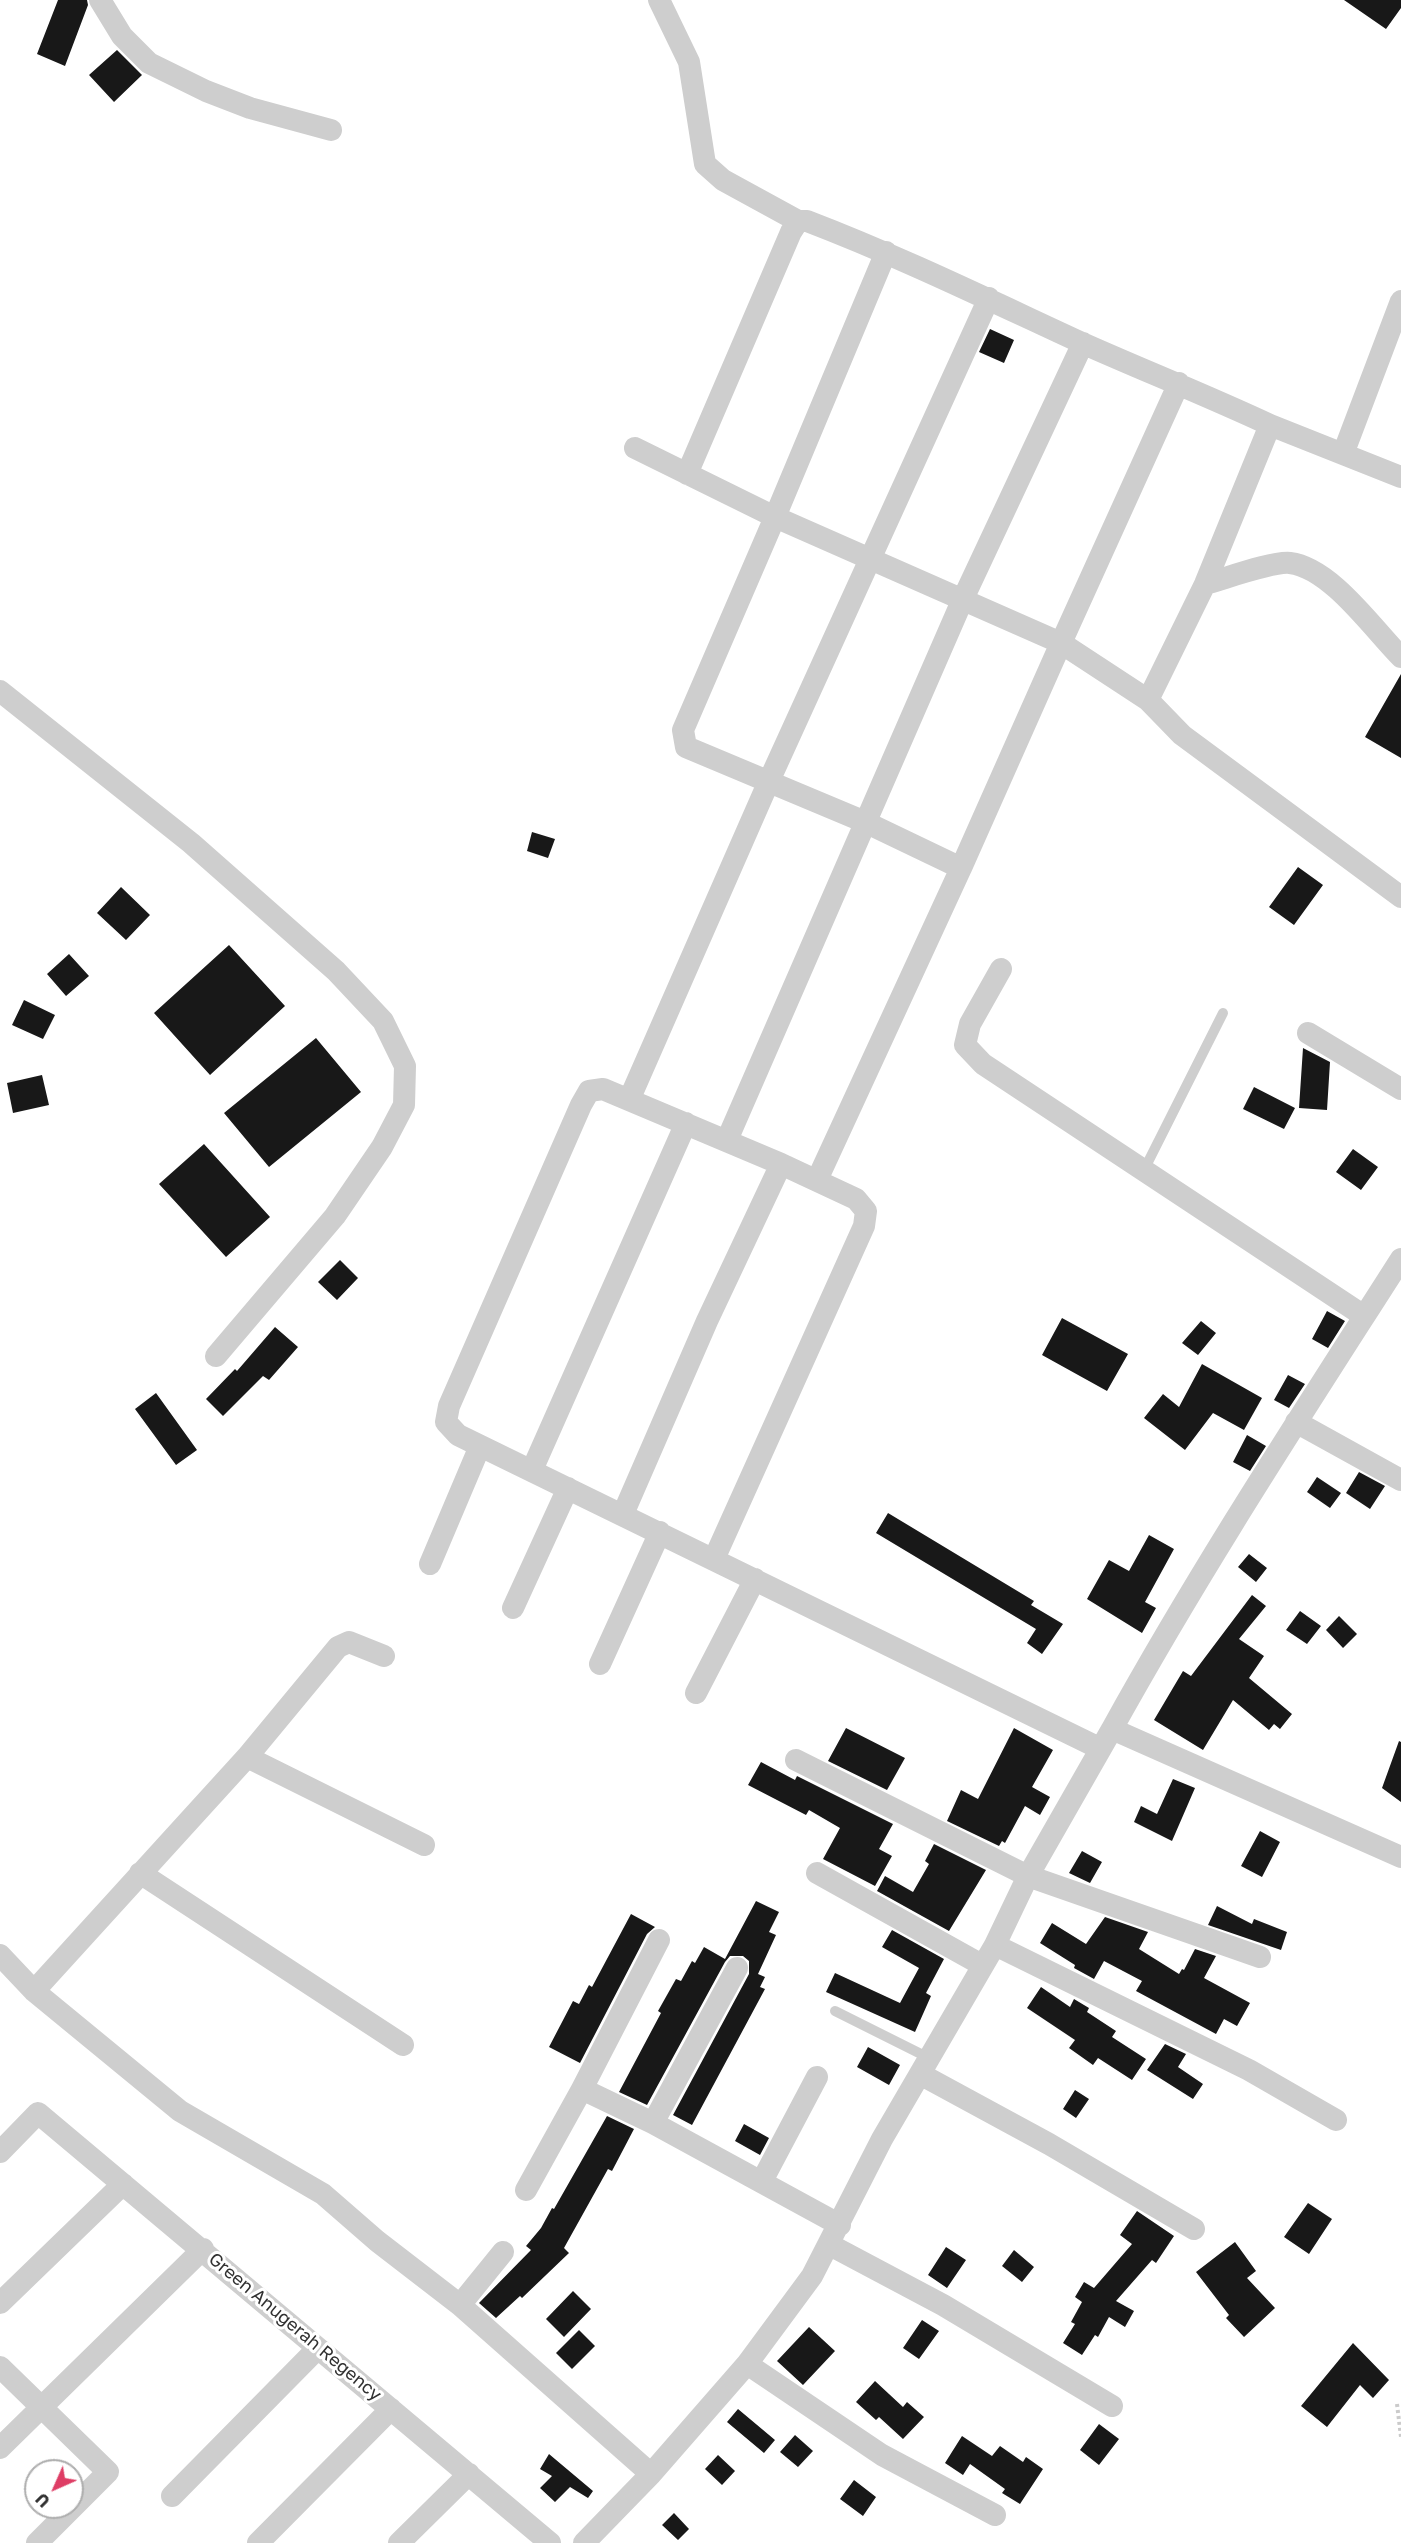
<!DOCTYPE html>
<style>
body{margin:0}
#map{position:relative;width:1401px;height:2543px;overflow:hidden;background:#fff;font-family:"Golos Text",sans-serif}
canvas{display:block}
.north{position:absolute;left:24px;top:2459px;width:60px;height:60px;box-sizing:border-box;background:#fff;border:2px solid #adadad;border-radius:50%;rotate:225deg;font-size:16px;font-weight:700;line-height:24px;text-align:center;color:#313131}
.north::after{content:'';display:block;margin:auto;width:21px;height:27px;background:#de3d65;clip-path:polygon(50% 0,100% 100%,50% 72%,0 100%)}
</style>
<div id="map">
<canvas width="1401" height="2543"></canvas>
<div class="north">U</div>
</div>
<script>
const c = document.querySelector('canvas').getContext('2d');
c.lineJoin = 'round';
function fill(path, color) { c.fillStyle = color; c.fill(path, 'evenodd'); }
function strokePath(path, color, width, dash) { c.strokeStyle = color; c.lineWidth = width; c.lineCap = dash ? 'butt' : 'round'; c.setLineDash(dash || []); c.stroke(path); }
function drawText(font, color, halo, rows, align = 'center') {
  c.font = font + ' "Golos Text",sans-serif'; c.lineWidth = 6; c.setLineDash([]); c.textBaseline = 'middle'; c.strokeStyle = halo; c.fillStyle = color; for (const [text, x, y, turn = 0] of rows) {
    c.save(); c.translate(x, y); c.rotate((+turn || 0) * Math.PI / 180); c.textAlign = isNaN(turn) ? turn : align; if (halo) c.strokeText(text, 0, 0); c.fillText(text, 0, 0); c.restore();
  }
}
fill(new Path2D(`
 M58 0H87L88 5 65 66 37 54Z
 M1344 0H1401V8L1386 29Z
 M117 50 142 75 114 102 89 75Z
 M990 329 1014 340 1004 363 979 352Z
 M1401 674V758L1365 737Z
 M532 832 555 839 548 858 527 851Z
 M1298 867 1323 885 1294 925 1269 907Z
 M121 887 150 915 126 940 97 913Z
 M229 945 285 1006 210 1075 154 1013Z
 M69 954 89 976 66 996 47 974Z
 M24 1000 55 1015 43 1039 12 1025Z
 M316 1038 361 1092 269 1167 224 1113Z
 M1303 1048 1330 1062 1327 1110 1299 1108Z
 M42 1075 49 1105 13 1113 7 1083Z
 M1254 1087 1295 1108 1284 1129 1243 1109Z
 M204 1144 270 1217 226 1257 159 1184Z
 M1353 1149 1378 1167 1361 1190 1336 1172Z
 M340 1260 358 1278 337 1300 318 1282Z
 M1327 1311 1345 1321 1328 1348 1312 1339Z
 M1062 1318 1128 1354 1107 1391 1042 1355Z
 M1201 1321 1216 1333 1198 1355 1182 1343Z
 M275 1327 298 1347 269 1380 263 1376 223 1416 206 1399 235 1369 237 1371Z
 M1202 1364 1262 1398 1244 1430 1213 1413 1185 1450 1144 1418 1163 1394 1179 1407Z
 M1288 1375 1305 1384 1289 1408 1274 1400Z
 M156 1393 197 1450 176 1465 135 1409Z
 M1247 1435 1266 1446 1250 1471 1233 1462Z
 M1359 1472 1385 1486 1370 1509 1346 1493Z
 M1317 1477 1341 1493 1330 1508 1307 1492Z
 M888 1513 1034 1601 1031 1605 1063 1624 1042 1654 1027 1643 1036 1629 876 1533Z
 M1149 1535 1174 1549 1145 1602 1156 1608 1142 1633 1087 1599 1109 1560 1129 1571Z
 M1249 1554 1267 1568 1256 1582 1238 1567Z
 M1252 1595 1266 1606 1239 1639 1264 1656 1249 1678 1292 1714 1280 1729 1274 1724 1269 1730 1233 1700 1203 1750 1154 1720 1183 1671 1191 1676Z
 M1300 1611 1321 1626 1307 1644 1286 1630Z
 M1339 1616 1357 1634 1343 1648 1326 1630Z
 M846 1728 905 1758 887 1790 828 1761Z
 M1014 1728 1053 1750 1032 1787 1050 1797 1040 1815 1025 1806 1005 1843 1002 1841 999 1846 947 1821 961 1790 978 1799Z
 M1399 1741 1401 1742V1802L1382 1788Z
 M761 1762 795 1780 797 1776 893 1824 879 1849 892 1856 875 1886 823 1859 840 1828 809 1810 806 1815 748 1785Z
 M1173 1779 1195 1788 1172 1841 1134 1822 1141 1806 1157 1814Z
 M1260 1831 1280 1842 1262 1877 1241 1866Z
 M934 1844 986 1870 949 1931 877 1891 885 1876 913 1892 929 1864 925 1861Z
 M1082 1851 1102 1862 1090 1883 1069 1873Z
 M756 1901 779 1912 769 1932 776 1935 758 1974 765 1977 760 1987 765 1989 692 2125 673 2115 749 1974V1961L743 1956H730L725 1962 647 2105 619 2092 661 2013 658 2011 676 1979 681 1981 692 1961 695 1963 704 1947 725 1959Z
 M1217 1906 1252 1924 1254 1919 1287 1932 1281 1950 1208 1925Z
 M631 1914 655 1927 647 1934 580 2063 549 2047 573 2001 579 2004 589 1985 592 1987Z
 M1105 1917 1148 1932 1139 1949 1179 1974 1182 1969 1184 1970 1195 1949 1216 1956 1204 1978 1250 2003 1237 2026 1224 2019 1216 2034 1136 1991 1142 1981 1104 1961 1094 1979 1074 1968 1075 1965 1040 1943 1052 1923 1086 1944Z
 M892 1930 944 1959 926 1993 931 1996 915 2032 826 1992 835 1973 900 2003 919 1968 882 1947Z
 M1041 1987 1070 2007 1074 1999 1089 2008 1087 2012 1116 2031 1112 2037 1146 2059 1132 2080 1098 2058 1093 2065 1069 2048 1075 2040 1027 2008Z
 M1165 2044 1186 2054 1178 2067 1203 2084 1193 2099 1147 2070Z
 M868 2047 900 2065 889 2085 857 2067Z
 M1075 2090 1089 2099 1076 2118 1063 2109Z
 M607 2116 634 2129 612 2171 608 2169 564 2248 569 2253 522 2298 520 2296 496 2318 479 2303 531 2250 526 2246 541 2228 552 2208 554 2209Z
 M744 2124 769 2138 760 2155 735 2141Z
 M1308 2203 1332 2219 1309 2254 1284 2237Z
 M1137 2211 1174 2236 1156 2263 1152 2260 1116 2301 1134 2311 1125 2327 1109 2317 1098 2337 1095 2335 1082 2355 1063 2343 1075 2324 1071 2322 1082 2302 1075 2297 1084 2282 1094 2288 1132 2244 1120 2235Z
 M1235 2242 1256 2271 1247 2278 1275 2308 1244 2337 1226 2318 1229 2315 1196 2272Z
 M946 2247 966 2260 947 2288 928 2275Z
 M1014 2250 1034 2267 1022 2282 1002 2266Z
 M573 2291 591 2309 564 2337 546 2319Z
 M922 2320 939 2331 919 2359 903 2348Z
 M809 2327 835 2351 803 2385 777 2361Z
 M579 2330 595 2346 572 2369 556 2353Z
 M1353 2343 1389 2380 1373 2398 1360 2385 1327 2427 1301 2406Z
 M875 2381 903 2407 907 2402 924 2417 903 2439 879 2417 876 2420 856 2402Z
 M738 2409 775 2440 764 2453 727 2422Z
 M1099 2424 1119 2439 1099 2465 1080 2450Z
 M795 2435 813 2451 798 2467 780 2452Z
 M962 2436 992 2456 1000 2446 1023 2462 1026 2457 1043 2469 1020 2504 1002 2493 1005 2489 970 2464 963 2475 945 2463Z
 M549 2454 593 2491 588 2498 570 2487 555 2502 540 2488 552 2476 540 2469Z
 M718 2455 735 2471 722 2485 705 2469Z
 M854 2480 876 2497 863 2516 840 2499Z
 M674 2513 689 2529 678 2540 662 2525Z`), '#181818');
strokePath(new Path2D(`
 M1397 2404 1401 2437`), '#cbcbcb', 4, [3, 3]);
strokePath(new Path2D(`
 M1144 1170 1223 1013
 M835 2011 929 2058`), '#cecece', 10);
strokePath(new Path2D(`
 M100 0 122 36 149 63 206 91 250 108 331 130
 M659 0 689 62 705 164 723 180 798 221
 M1270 425 1401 477
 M635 448 775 517 886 252
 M1343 454 1401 301
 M687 474 791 232 798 221H807C901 257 991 301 1082 343 1145 371 1208 396 1270 425L1205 584 1148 700 1061 643 1179 383
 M775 517 1061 643 961 868 865 822 686 747 683 730Z
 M1205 584C1224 579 1273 561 1290 563 1331 568 1373 629 1401 657
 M0 691 191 843 336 971 383 1021 405 1066 404 1105 382 1147 335 1216 216 1356
 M1148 700 1182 735 1401 897
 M1001 969 970 1024 965 1045 983 1064 1364 1316
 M1308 1033 1401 1089
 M629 1100 769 781 989 298
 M727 1140 962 601 1083 343
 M817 1180 961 868
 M1296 1422 1401 1480
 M532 1470 686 1123
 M623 1514 707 1321 781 1164 603 1089 589 1091 581 1105 449 1406 446 1422 458 1435 1099 1748
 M714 1559 864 1226 866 1211 856 1199 781 1164
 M430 1564 480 1446
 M513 1608 568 1488
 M600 1664 660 1532
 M696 1693 755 1579
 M1112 1729C1201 1568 1302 1414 1401 1259
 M247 1757 338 1647 349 1642 384 1656
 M796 1760 1028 1876 1260 1957
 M140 1873 403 2045
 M817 1873 982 1965
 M995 1945 1249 2070 1336 2120
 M0 1955 34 1991 180 2111 323 2194 377 2241 460 2305 651 2474
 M34 1991 247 1757 424 1845
 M920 2074 1049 2144 1194 2229
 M582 2089 653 2123 840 2225
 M653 2123 737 1968
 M0 2152 38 2113 550 2543
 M762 2181 817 2077
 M526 2190 582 2089 659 1940
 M830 2245 943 2305 1112 2406
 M0 2303 123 2184
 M460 2305 503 2252
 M747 2364 882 2455 995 2515
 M0 2367 108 2472 37 2543
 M0 2448 203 2249
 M172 2496 318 2348
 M258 2543 391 2409
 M399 2543 469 2474
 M584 2543 651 2474 747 2364 812 2276 882 2139 995 1945 1028 1876 1112 1729 1401 1857`), '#cecece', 22);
drawText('18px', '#313131', '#fff', [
 ["Green Anugerah Regency",295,2327,40]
]);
</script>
